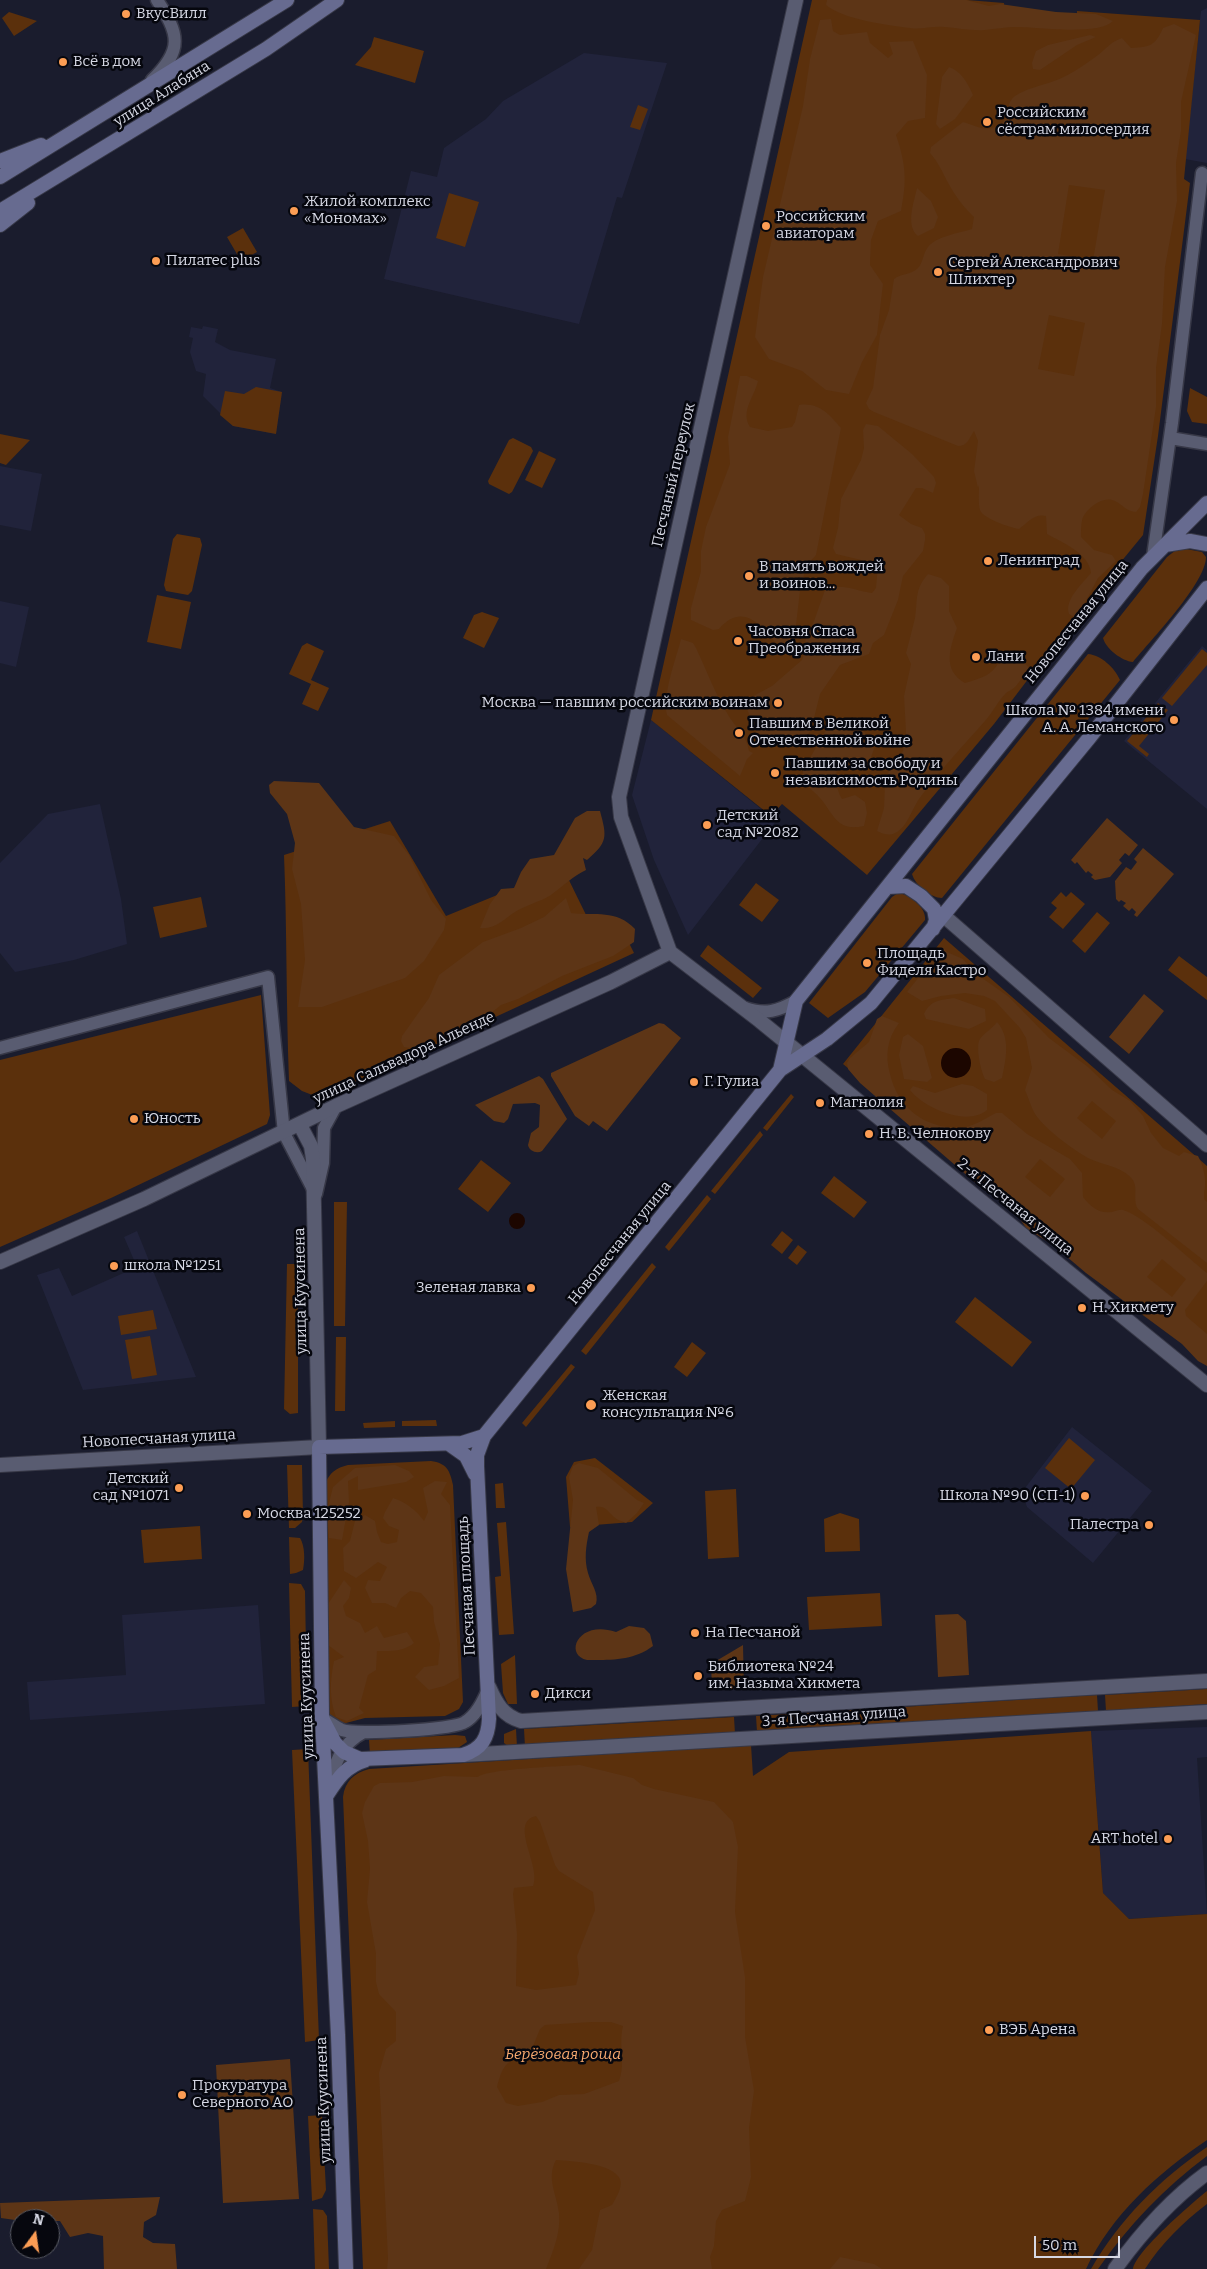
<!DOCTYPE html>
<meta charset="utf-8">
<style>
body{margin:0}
#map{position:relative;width:1207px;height:2269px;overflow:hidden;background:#1a1c2d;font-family:Bitter,serif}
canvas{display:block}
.north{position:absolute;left:10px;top:2209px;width:50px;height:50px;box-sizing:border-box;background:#06070e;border:1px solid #595b64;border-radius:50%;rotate:14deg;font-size:14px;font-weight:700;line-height:20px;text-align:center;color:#d6d8e4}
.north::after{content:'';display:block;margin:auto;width:18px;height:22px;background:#fc9d54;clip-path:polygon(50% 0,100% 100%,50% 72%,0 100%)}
.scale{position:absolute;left:1034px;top:2236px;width:86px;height:22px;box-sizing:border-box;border:2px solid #d6d8e4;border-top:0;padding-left:6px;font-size:15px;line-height:18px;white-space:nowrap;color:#d6d8e4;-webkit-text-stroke:4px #06070e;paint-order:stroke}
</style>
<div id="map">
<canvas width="1207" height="2269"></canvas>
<div class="north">N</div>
<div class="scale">50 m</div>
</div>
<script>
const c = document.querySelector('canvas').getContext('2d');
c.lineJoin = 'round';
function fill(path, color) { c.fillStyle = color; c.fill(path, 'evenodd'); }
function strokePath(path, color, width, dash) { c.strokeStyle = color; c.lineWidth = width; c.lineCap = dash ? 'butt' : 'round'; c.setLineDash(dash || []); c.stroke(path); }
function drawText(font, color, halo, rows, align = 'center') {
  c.font = font + ' Bitter,serif'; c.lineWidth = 5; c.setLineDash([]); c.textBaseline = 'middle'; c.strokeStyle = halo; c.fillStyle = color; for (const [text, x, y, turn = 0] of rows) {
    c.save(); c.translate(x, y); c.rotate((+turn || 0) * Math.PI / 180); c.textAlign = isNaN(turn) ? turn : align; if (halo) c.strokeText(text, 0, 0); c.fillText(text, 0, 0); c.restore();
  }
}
fill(new Path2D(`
 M1207 8V163L1185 159 1200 20 1201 11Z
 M584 53 667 63 622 198 617 197 579 324 384 279 411 171 437 177 444 148 486 119 503 101Z
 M203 326 218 329 215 342 230 350 276 359 270 388 282 392 276 434 233 426 203 396 206 374 196 371 190 352 193 338 189 337 191 327 202 329Z
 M0 466 42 474 31 531 0 525Z
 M0 601 29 607 16 667 0 663Z
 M1202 646 1207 650V809L1124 741Z
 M651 720 776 821 688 935 654 860 632 795Z
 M100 804 121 899 127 944 74 960 15 972 0 953V863L48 814Z
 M137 1231 196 1377 83 1390 37 1275 59 1268 72 1296 137 1267 124 1237Z
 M1072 1427 1152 1491 1093 1563 1027 1507 1022 1492Z
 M258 1605 265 1704 30 1720 27 1682 126 1675 122 1615Z
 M1207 1727V1757L1197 1758 1207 1914 1129 1919 1103 1893 1091 1731Z`), '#21233b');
fill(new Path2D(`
 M812 0H967L1004 3 1005 15 1077 19V11L1200 20 1184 179 1190 183 1158 436 1143 535 1070 624 994 724 867 875 782 804 771 816 651 720Z
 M9 12 37 21 14 36 2 18Z
 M374 37 424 51 415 83 355 65 371 47Z
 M638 105 648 109 640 130 630 127Z
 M449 193 479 202 465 247 436 238Z
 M243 228 257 252 241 261 227 237Z
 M256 387 282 392 276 434 233 426 220 415 225 391 244 394Z
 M1190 388 1207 397V424L1192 422 1187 411Z
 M0 434 30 440 6 465 0 463Z
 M513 438 531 447 533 451 512 492 509 494 489 484 488 481 509 440Z
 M539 451 556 459 542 488 525 480Z
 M177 534 200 538 202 545 192 591 188 595 166 591 164 585 173 539Z
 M1186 549 1202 552 1206 557C1206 583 1151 640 1133 662 1122 661 1106 649 1103 638L1167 557 1176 550Z
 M157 595 191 602 181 649 147 642Z
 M482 612 499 618 484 648 463 638 474 615Z
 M307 643 324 651 311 680 329 688 318 711 302 704 311 684 289 674 302 646Z
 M1202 649 1207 653V665L1172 706 1162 698Z
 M1088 654C1101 655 1115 668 1120 680L942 898C931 898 915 885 912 874Z
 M1158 703 1168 710 1139 746 1149 754 1147 757 1127 741Z
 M390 821 446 916 563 868 590 923 618 921 634 953 320 1098 302 1091 289 1081C286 1005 287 930 284 855Z
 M756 883 779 900 762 922 739 905Z
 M1061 892 1066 897 1071 892 1085 904 1063 929 1049 917 1057 908 1051 903Z
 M898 893C909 894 927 908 925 920L865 992 828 1018 809 1003 892 897Z
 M201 897 207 927 160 938 153 907Z
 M1097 912 1110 923 1085 953 1072 941Z
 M944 938 1207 1166V1362L843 1064Z
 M708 945 762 988 753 998 700 956Z
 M1179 956 1207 977V1000L1168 970Z
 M261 995 270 1115 267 1124 111 1198 0 1247V1060Z
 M791 1094 794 1097 767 1131 763 1128Z
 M760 1131 763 1135 715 1194 711 1191Z
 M481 1160 511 1183 488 1212 458 1189Z
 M834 1176 867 1202 854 1218 821 1193Z
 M707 1195 711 1199 669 1251 665 1247Z
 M334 1202H347L345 1326H334Z
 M782 1231 793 1240 782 1254 771 1245Z
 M798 1245 807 1252 797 1265 788 1258Z
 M652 1263 656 1267 586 1355 581 1351Z
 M287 1264H298V1413L290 1414 284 1409Z
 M975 1297 1032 1342 1012 1367 955 1322Z
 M153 1310 157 1329 121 1335 118 1316Z
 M150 1336 157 1375 132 1379 125 1340Z
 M336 1337H346L345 1411H335Z
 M692 1342 706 1353 687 1377 674 1367Z
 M571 1364 575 1367 526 1427 522 1423Z
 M436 1420 437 1426H402V1421Z
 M395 1421V1427L364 1428 363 1423Z
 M1069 1438 1095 1460 1071 1489 1045 1468Z
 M595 1458 653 1503 632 1522 570 1527 566 1477 574 1462Z
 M431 1461C447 1463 450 1471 453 1485L463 1702 459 1709 445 1716 365 1718 346 1723 338 1722 330 1717 326 1709 325 1484C330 1472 336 1468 348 1465Z
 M287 1465H302L303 1516 302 1522 295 1528H289Z
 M503 1483 505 1508H496L495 1484Z
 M736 1489 739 1557 708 1559 705 1491Z
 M840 1513 859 1519 860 1551 825 1552 824 1519Z
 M506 1522 514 1634 499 1635 495 1577 501 1576 497 1523Z
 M200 1526 202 1559 144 1563 141 1530Z
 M289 1537 300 1538C305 1546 305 1560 303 1570L296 1573 290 1574Z
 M289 1583 301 1584 305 1591 307 1706 292 1707Z
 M880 1593 882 1626 809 1630 807 1597Z
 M515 1655 517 1704H508L503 1693 501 1664Z
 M1207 1689V1704L1106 1711 1105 1695Z
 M1097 1695 1098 1711 757 1732 756 1716Z
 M734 1717 735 1734 525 1747 524 1729Z
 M516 1729 517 1747H509L504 1743V1734Z
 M1091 1731 1103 1893 1129 1919 1207 1914V2140C1157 2174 1112 2214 1086 2269H363L343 1797C345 1781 354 1773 369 1769L751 1745 753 1776 789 1752Z
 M455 1735 465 1736 467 1742 455 1750 370 1755 369 1740Z
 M308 1749 319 2040 305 2042 292 1750Z
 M322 2115 326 2190 322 2198 312 2201 308 2116Z
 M1207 2147V2156C1164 2188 1129 2225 1098 2269H1091C1120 2219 1159 2180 1207 2147Z
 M1207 2191V2204C1183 2222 1161 2244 1145 2269H1133C1136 2251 1191 2204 1207 2191Z
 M313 2209 323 2210 327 2216 329 2269H315Z`), '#5b300c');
fill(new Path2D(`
 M827 0H966L989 6 1000 4 1056 12 1096 14 1113 21C1099 36 1035 27 1016 27 1005 27 996 29 985 30 971 31 958 28 944 27 932 26 921 30 910 28 886 25 845 20 826 5Z
 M831 19 833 31 840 35 867 32 870 43 888 58 893 54 889 42 913 41 927 75 925 118 908 121 896 135C906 164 907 181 901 211L878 221 871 240 870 265 883 284 877 335 862 362 849 394 826 390 802 371 769 359 755 337 763 277 803 106 810 59 820 20Z
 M1174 24 1196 35 1181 102V131L1176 163 1177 201 1165 267 1162 324 1156 368V407L1143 494 1140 507 1136 512C1126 511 1123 505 1115 501 1104 495 1088 507 1083 517 1081 522 1081 531 1081 537L1094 550 1112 555 1116 561 1098 578 1080 612 1074 617 1069 614C1064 600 1082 584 1091 573 1089 553 1063 543 1047 534L1046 516C1035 513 1028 522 1019 529 1011 528 982 518 980 510 978 503 979 493 979 485L978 488 974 471 978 441 974 431C969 438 968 446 958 446L874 412 869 409 866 403 873 388 880 335 889 310 894 279C902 273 911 275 918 268 923 263 923 253 928 247 937 236 959 233 972 229L974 217C963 207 954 194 947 181 942 171 938 162 930 153L931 147 963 122C971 124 984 131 992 128 1014 121 1002 106 1015 96 1027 88 1041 86 1054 81 1068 76 1083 66 1094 58 1106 50 1108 43 1122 38L1131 48C1150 47 1155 46 1163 28ZM1069 185 1105 190 1093 260 1058 254ZM1049 315 1085 323 1074 376 1038 369Z
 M1090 35 1096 37 1077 45 1040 70 1033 69 1032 63 1036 51 1048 45Z
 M949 67C961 71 968 83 973 95L955 119 940 129 936 124 942 77Z
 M917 188 931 201 938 217 934 228 918 236C905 226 914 202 917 188Z
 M740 376H747L758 381C755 396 740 411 750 427L768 431 792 427 795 422 799 405C819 402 829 414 841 428L816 555 806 566 800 591 794 642 789 645 776 643C759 623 742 603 719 629L713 630 691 620V608L701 571V551L706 527 730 464 728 437Z
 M866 424 878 426 912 454 934 477 936 483 933 493 922 488H916L899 515 911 524 922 528 925 534V540L923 551 903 576 898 600 884 635 873 643 869 654 840 665 820 694 811 730 800 745 794 748 771 740 760 743 744 701 772 686 802 660 804 654 806 637 814 621 825 590C840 582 856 591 872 593L876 588 878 564 836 554 833 548 838 528 841 499 861 460 864 448 863 430Z
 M928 574 941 578 949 586V611L957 628C950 648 942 670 965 683 984 677 993 676 1002 656 1012 655 1023 660 1029 668 1023 674 1021 681 1015 687 1013 689 1009 691 1006 693 998 701 993 712 985 721 963 746 939 771 919 799 912 809 907 828 895 833 890 836 882 834 877 831L884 808 885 782 891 765 903 751 906 732 904 696 911 664 906 653C909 642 912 630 915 618 918 599 914 590 928 574Z
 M681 639 693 643 696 648C707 671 716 696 730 718 739 731 746 735 749 751L753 753 747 759 740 776 667 715C662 695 676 659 681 639Z
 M835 722C858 724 865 727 874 749L870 760 867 763 849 760 838 765C835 774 836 790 842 799L855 795 865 802 867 813 864 826C836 832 834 814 820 798 815 792 808 787 802 782L803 770 829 725Z
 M274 781 319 783 354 827 394 836 409 855 431 900 446 919 444 930 424 961 405 978 322 1007H298L305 960 301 904 292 869 295 843 287 814 270 793 269 785Z
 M587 811H600C607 837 608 842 587 860L583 858 586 870C573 876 563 886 551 895 540 902 526 905 515 912 504 919 495 930 480 928L490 904 501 889 514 888 521 872 530 859 554 855 575 818Z
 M1107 818 1138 845 1129 856 1125 853 1119 860 1122 863 1110 877 1095 880 1091 877 1093 875 1088 871 1086 873 1077 862 1075 864 1071 860Z
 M1143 848 1174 874 1137 917 1134 915 1136 912 1132 908 1129 911 1123 906 1126 903 1121 900 1119 902 1116 899 1115 881 1126 867 1131 870 1137 862 1134 859Z
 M566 898 571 913C596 916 616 909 635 929L634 942 613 956 562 976 518 999 501 1005 475 1026 437 1037 417 1047 410 1048 404 1047 401 1041 402 1036 429 998 439 975 483 942 521 928 544 917Z
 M943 947 947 952 963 959 975 973 1009 997 1049 1038 1088 1067 1112 1090 1130 1101 1143 1116 1151 1133 1163 1148 1179 1156 1184 1152 1198 1156C1204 1167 1207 1181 1204 1193V1199L1207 1202V1263L1138 1209C1132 1200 1139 1187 1132 1179 1123 1167 1103 1165 1090 1159 1075 1151 1049 1132 1038 1118 1032 1111 1029 1099 1025 1090L1032 1068 1026 1038 1020 1028 995 1001 984 996 965 993 941 996 922 1001 907 992ZM1092 1101 1116 1121 1102 1139 1077 1118Z
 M1144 994 1164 1011 1129 1054 1109 1037Z
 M954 998 985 1009 986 1021 969 1029 926 1019 924 1014C930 1000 941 1000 954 998Z
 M882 1016 899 1023C887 1039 885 1055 890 1074 898 1108 924 1128 960 1128 971 1128 986 1118 996 1113H1002L1027 1134 1070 1159 1082 1173 1083 1197C1091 1207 1099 1214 1112 1212 1116 1211 1120 1209 1123 1210 1144 1216 1188 1258 1207 1273V1281L1185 1310 1186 1316 1207 1334V1366L1198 1361 1182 1344 1086 1273 1053 1245 1026 1228 1014 1210 977 1184 860 1083 848 1069 847 1063 850 1058 869 1042 877 1019ZM1040 1159 1065 1179 1050 1197 1025 1177ZM1162 1259 1186 1279 1172 1297 1147 1277Z
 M997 1022C1011 1038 1006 1059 1002 1078L994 1082 985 1079C981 1072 975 1046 980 1039 984 1033 992 1029 997 1022Z
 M659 1023 664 1024 681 1038 607 1131 593 1121 589 1126 575 1116 551 1076V1073Z
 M908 1034 923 1046 932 1078 927 1082 904 1079 899 1055 903 1037Z
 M539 1076 543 1079 567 1119 542 1151C537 1154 529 1151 528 1145L531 1133 539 1127 540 1105 535 1103 513 1104 508 1119 504 1123 494 1121 475 1105Z
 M962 1084 973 1086 987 1094V1110C967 1127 924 1108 910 1090L913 1086 935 1093Z
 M579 1463 598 1468 637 1500 644 1503 637 1513 626 1523C622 1521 617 1520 614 1517 607 1511 606 1506 596 1507L599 1525 589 1532C586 1546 584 1559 588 1573 591 1584 599 1593 596 1604L591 1608 573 1612 566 1569 573 1500 569 1477 573 1466Z
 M395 1465 409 1471 414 1477 406 1482 358 1490V1476L348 1481 349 1502 342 1540 329 1538 327 1511 333 1487 355 1468Z
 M435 1481 447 1482 441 1494 450 1505 459 1678 444 1686 429 1690 415 1677 424 1667 438 1665 440 1644 434 1622 433 1607 421 1593 410 1591 401 1598 396 1608 385 1603H372L365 1588 368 1580 380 1581 387 1567 378 1562 356 1578 344 1571 343 1548 350 1541 355 1521 365 1515 375 1521 377 1532 381 1542 388 1544 397 1542 399 1530 389 1526 383 1518 385 1512 393 1498C406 1502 416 1510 424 1521L428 1512 423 1488Z
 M344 1580 351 1588 349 1598 343 1606 346 1616 360 1623 365 1633 377 1626 384 1638 407 1632 414 1643C403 1652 391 1651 377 1651L376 1670 368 1675 359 1708 364 1713 347 1721 336 1717C329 1699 330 1680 334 1661L344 1657 328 1645V1604Z
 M958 1614 966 1621 969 1675 938 1677 935 1615Z
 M629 1626 644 1628 650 1634 653 1646C633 1661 611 1660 587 1660 563 1654 579 1619 616 1632Z
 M743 1645 744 1689H712L711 1664Z
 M580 1765 633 1778 642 1785 654 1789 714 1802 733 1822 738 1847 735 1912 745 1977V2037L754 2091 749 2128 751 2177 745 2201 722 2210 716 2221 714 2246 710 2257 712 2269H579L592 2250 600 2210 612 2205C616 2198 623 2187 620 2179 613 2163 571 2161 556 2160 546 2178 557 2195 559 2213 561 2233 553 2251 546 2269H387L388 2259 379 2073 386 2049 396 2041V2012L379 1994 376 1982V1954L367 1902 370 1869 368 1841 362 1813 365 1802 374 1786 380 1783 412 1782 444 1776 478 1777C486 1769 563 1766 580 1765ZM536 1816 540 1822 555 1865 559 1871 593 1892 595 1910 577 1956 579 1974 576 1985 536 1990 516 1986 517 1934 513 1894 514 1888 533 1886C542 1867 508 1822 536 1816ZM592 2022H611L623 2026C618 2046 626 2062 619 2081L584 2094 559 2095 542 2102 518 2106 506 2103 497 2087C503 2063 508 2060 531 2051L540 2029 545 2025Z
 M290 2059 299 2199 223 2203 216 2065Z
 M160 2197 156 2215 144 2222 143 2237 153 2243 175 2244 177 2269H104L103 2236 88 2233 70 2237 60 2221H50V2219L15 2220 1 2218 0 2203Z
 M840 2257 874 2264 882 2269H830Z`), '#5d3516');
fill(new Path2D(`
 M941 1063a15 15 0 1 1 30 0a15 15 0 1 1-30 0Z
 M509 1221a8 8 0 1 1 16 0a8 8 0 1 1-16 0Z`), '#1c0600');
const minor = new Path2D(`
 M152 80C184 49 179 34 157 0
 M1170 438 1207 444
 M1153 556 1172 423 1202 173
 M745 1008C766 1015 778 1011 796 1001
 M0 1048 268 977 284 1133 313 1189
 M316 1194 323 1163 324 1128 336 1106
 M322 1718C329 1722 336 1727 342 1730 356 1735 454 1730 465 1722 477 1715 484 1700 489 1687
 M328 1791C334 1765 340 1744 364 1732`);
const tertiary = new Path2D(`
 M944 916 1207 1145
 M670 952 621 817 619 797 796 0
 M670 952 760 1021 1207 1385
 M0 1262 144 1199 336 1106 611 982 670 952
 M0 1465 319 1447 313 1159 311 1146 300 1125
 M489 1687C496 1703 503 1716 521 1721L1207 1681
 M463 1755 1207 1712
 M1115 2269C1141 2233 1171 2199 1207 2173`);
const secondary = new Path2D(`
 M0 161 41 145
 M0 177 287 0
 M0 211 266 49 337 0
 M0 225 28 203
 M1165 545 1190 541 1207 544
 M888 887 906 886 921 896 934 909 936 920 933 929
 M780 1070 796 1001 1142 568 1207 503
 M449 1444 466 1456 475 1474
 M322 1718 335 1743 344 1752 360 1759 463 1755C482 1749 488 1738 489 1719L477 1466V1455L484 1436 780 1070 827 1039 871 1003 1090 737 1207 588
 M327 1795C338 1778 346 1766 366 1760
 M346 2269 338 2035 322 1718 319 1447 462 1443 484 1436`);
strokePath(minor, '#373847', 15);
strokePath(tertiary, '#373847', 16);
strokePath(secondary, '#373847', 16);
strokePath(minor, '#595c71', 12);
strokePath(tertiary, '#595c71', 14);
strokePath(secondary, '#676b90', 14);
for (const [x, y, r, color] of [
 [126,14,5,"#fc9d54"],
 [63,62,5,"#fc9d54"],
 [987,122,5,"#fc9d54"],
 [294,211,5,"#fc9d54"],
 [766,226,5,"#fc9d54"],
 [156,261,5,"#fc9d54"],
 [938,272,5,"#fc9d54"],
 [988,561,5,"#fc9d54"],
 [749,576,5,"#fc9d54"],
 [738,641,5,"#fc9d54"],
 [976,657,5,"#fc9d54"],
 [778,703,5,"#fc9d54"],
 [1174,720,5,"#fc9d54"],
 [739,733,5,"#fc9d54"],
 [775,773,5,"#fc9d54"],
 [707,825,5,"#fc9d54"],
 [867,963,5,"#fc9d54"],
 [694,1082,5,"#fc9d54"],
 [820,1103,5,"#fc9d54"],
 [134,1119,5,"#fc9d54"],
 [869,1134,5,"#fc9d54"],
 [114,1266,5,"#fc9d54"],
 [531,1288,5,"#fc9d54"],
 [1082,1308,5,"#fc9d54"],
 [591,1405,6,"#fc9d54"],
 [179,1488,5,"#fc9d54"],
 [1085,1496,5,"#fc9d54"],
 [247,1514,5,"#fc9d54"],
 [1149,1525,5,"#fc9d54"],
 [695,1633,5,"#fc9d54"],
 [698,1676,5,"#fc9d54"],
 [535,1694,5,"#fc9d54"],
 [1168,1839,5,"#fc9d54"],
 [989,2030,5,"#fc9d54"],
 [182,2095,5,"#fc9d54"]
]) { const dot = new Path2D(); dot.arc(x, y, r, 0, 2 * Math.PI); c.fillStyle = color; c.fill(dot); strokePath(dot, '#06070e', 2); }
drawText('15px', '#d6d8e4', '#06070e', [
 ["ВкусВилл",136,14],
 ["Всё в дом",73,62],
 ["Российским",997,113],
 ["сёстрам милосердия",997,130],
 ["Жилой комплекс",304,202],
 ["«Мономах»",304,219],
 ["Российским",776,217],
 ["авиаторам",776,234],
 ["Пилатес plus",166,261],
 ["Сергей Александрович",948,263],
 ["Шлихтер",948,280],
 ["Ленинград",998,561],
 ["В память вождей",759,567],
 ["и воинов...",759,584],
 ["Часовня Спаса",748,632],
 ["Преображения",748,649],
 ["Лани",986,657],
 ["Москва — павшим российским воинам",768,703,"right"],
 ["Школа № 1384 имени",1164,711,"right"],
 ["А. А. Леманского",1164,728,"right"],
 ["Павшим в Великой",749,724],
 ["Отечественной войне",749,741],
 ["Павшим за свободу и",785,764],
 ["независимость Родины",785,781],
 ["Детский",717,816],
 ["сад №2082",717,833],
 ["Площадь",877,954],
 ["Фиделя Кастро",877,971],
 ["Г. Гулиа",704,1082],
 ["Магнолия",830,1103],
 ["Юность",144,1119],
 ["Н. В. Челнокову",879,1134],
 ["школа №1251",124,1266],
 ["Зеленая лавка",521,1288,"right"],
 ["Н. Хикмету",1092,1308],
 ["Женская",602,1396],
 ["консультация №6",602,1413],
 ["Детский",169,1479,"right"],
 ["сад №1071",169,1496,"right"],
 ["Школа №90 (СП-1)",1075,1496,"right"],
 ["Москва 125252",257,1514],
 ["Палестра",1139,1525,"right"],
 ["На Песчаной",705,1633],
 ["Библиотека №24",708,1667],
 ["им. Назыма Хикмета",708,1684],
 ["Дикси",545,1694],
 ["ART hotel",1158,1839,"right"],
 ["ВЭБ Арена",999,2030],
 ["Прокуратура",192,2086],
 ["Северного АО",192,2103]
], 'left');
drawText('15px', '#d6d8e4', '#06070e', [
 ["улица Алабяна",162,94,-32],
 ["Песчаный переулок",674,475,-77],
 ["Новопесчаная улица",1077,622,-51],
 ["улица Сальвадора Альенде",404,1058,-25],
 ["2-я Песчаная улица",1015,1207,39],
 ["Новопесчаная улица",620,1243,-51],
 ["улица Куусинена",301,1291,-91],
 ["Новопесчаная улица",159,1439,-3],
 ["Песчаная площадь",467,1586,-93],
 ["улица Куусинена",307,1696,-92],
 ["3-я Песчаная улица",834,1717,-4],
 ["улица Куусинена",324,2100,-92]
]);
drawText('italic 15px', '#f9aa70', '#06070e', [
 ["Берёзовая роща",563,2055]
]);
</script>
